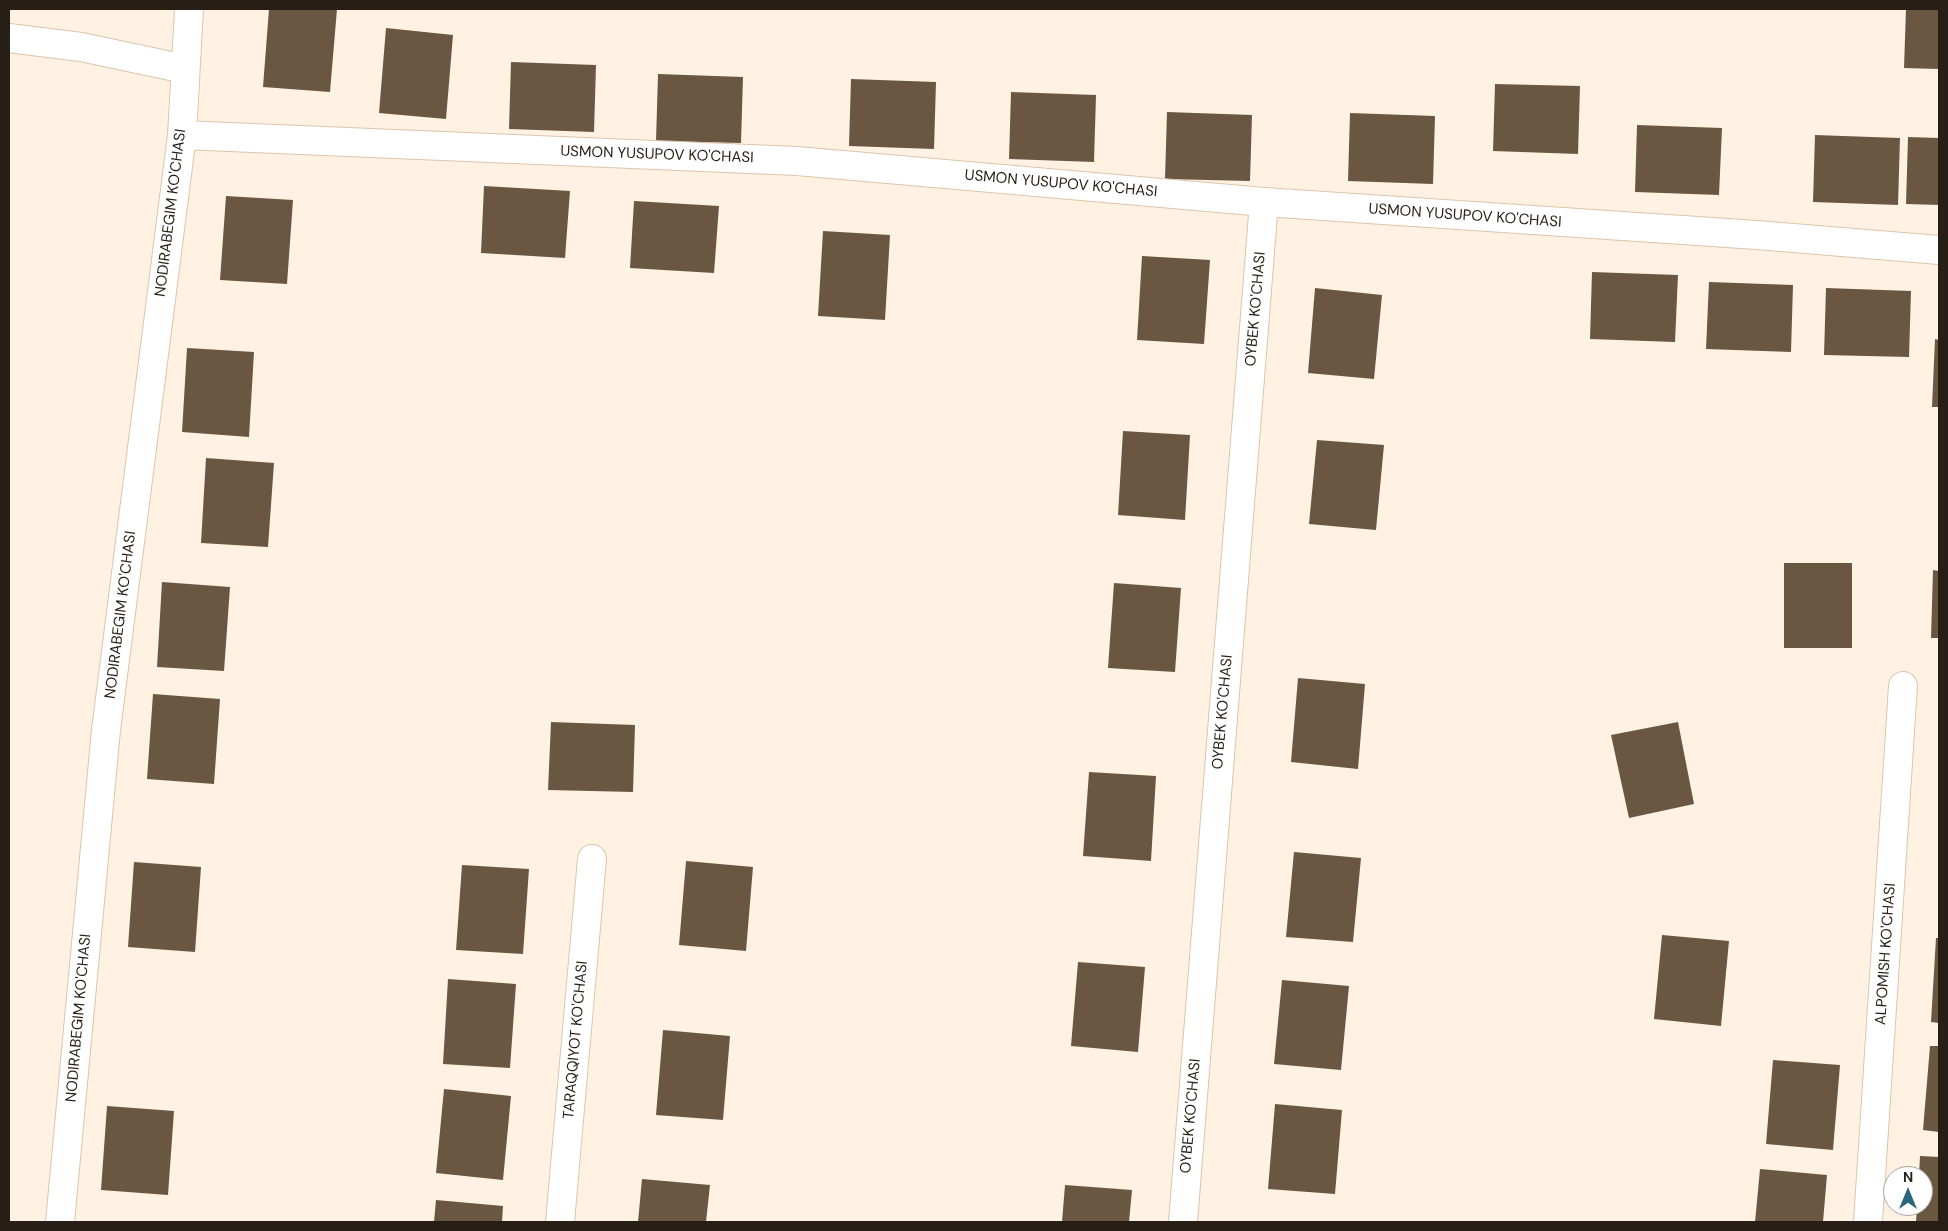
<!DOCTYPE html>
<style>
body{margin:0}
#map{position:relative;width:1948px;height:1231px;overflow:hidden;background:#fff2e3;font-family:"DM Sans",sans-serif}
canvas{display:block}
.frame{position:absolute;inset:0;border:10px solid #271f16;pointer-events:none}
.north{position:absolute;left:1883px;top:1166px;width:50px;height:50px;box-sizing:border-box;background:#fff;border:1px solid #a9a5a2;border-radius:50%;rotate:0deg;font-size:14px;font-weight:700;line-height:20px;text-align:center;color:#271f16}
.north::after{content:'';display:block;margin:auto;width:18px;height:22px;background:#29657c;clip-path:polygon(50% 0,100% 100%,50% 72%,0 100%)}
</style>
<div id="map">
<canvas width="1948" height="1231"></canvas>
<div class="frame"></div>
<div class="north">N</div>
</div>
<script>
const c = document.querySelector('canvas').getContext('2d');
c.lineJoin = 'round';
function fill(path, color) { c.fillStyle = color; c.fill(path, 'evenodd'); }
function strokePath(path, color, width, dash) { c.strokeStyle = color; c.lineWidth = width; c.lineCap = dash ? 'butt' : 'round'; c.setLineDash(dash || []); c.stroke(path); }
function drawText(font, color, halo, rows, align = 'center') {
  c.font = font + ' "DM Sans",sans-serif'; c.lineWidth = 5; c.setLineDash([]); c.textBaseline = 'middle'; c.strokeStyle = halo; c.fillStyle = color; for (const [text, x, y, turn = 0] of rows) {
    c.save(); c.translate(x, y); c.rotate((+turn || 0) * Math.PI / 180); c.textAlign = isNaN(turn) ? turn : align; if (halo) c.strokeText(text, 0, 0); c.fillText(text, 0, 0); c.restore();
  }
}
fill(new Path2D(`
 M269 9H337L330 92 263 87Z
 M1906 9H1939V69L1904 68Z
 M386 28 453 35 446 119 379 113Z
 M511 62 596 65 594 132 509 129Z
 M658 74 743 77 741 143 656 141Z
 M851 79 936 82 934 149 849 146Z
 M1495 84 1580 86 1578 154 1493 151Z
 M1011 92 1096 95 1094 162 1009 159Z
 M1167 112 1252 115 1250 181 1165 179Z
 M1350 113 1435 116 1433 184 1348 181Z
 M1637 125 1722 128 1719 195 1635 192Z
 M1815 135 1900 138 1898 205 1813 202Z
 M1908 137 1939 138V205L1906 204Z
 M484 186 570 191 565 258 481 253Z
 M226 196 293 200 287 284 220 280Z
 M634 201 719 206 714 273 630 268Z
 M823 231 890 235 885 320 818 316Z
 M1142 256 1210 260 1204 344 1137 340Z
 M1592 272 1678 275 1675 342 1590 339Z
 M1709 282 1793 285 1791 352 1706 349Z
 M1315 288 1382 295 1374 379 1308 373Z
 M1826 288 1911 291 1909 357 1824 355Z
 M1935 339 1939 340V407H1932Z
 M187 348 254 352 249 437 182 432Z
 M1123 431 1190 435 1185 520 1118 515Z
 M1317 440 1384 445 1376 530 1309 524Z
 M206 458 274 463 268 547 201 543Z
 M1784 563H1852V648H1784Z
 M1933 570 1939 571V638H1931Z
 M162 582 230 587 224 671 157 667Z
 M1114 583 1181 588 1175 672 1108 668Z
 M1298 678 1365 684 1358 769 1291 762Z
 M153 694 220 699 214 784 147 779Z
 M551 722 635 725 633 792 548 790Z
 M1678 722 1694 804 1629 818 1611 735Z
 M1089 772 1156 776 1151 861 1083 856Z
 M1294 852 1361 858 1353 942 1286 937Z
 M686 861 753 867 746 951 679 945Z
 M134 862 201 867 195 952 128 947Z
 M462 865 529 869 523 954 456 950Z
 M1662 935 1729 941 1721 1026 1654 1019Z
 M1936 938H1939V1023L1931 1022Z
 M1078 962 1145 967 1138 1052 1071 1046Z
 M448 979 516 984 510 1068 443 1064Z
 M1282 980 1349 986 1341 1070 1274 1064Z
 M663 1030 730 1036 723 1120 656 1115Z
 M1930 1046H1939V1132L1923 1130Z
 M1773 1060 1840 1065 1833 1150 1766 1144Z
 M444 1089 511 1096 503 1180 436 1173Z
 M1275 1104 1342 1110 1335 1194 1268 1189Z
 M107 1106 174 1111 168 1195 101 1190Z
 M1920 1156 1939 1157V1222H1916L1917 1206H1923V1176H1919Z
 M1760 1169 1827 1175 1823 1222H1755Z
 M642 1179 710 1185 706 1222H638Z
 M1065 1185 1132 1190 1129 1222H1062Z
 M436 1200 503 1206 502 1222H434Z`), '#695741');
const minor = new Path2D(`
 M9 38 81 47 185 69
 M182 135 797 161 1264 202 1757 235 1939 250
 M60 1222 106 730 182 135 189 9
 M560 1222 592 859
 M1183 1222 1264 202
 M1868 1222 1903 686`);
strokePath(minor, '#dbc5ad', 30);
strokePath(minor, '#fff', 28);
drawText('15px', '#271f16', '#fff', [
 ["USMON YUSUPOV KO'CHASI",657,155,2],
 ["USMON YUSUPOV KO'CHASI",1061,184,5],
 ["NODIRABEGIM KO'CHASI",171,213,-83],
 ["USMON YUSUPOV KO'CHASI",1465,216,4],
 ["OYBEK KO'CHASI",1256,309,-85],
 ["NODIRABEGIM KO'CHASI",121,615,-83],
 ["OYBEK KO'CHASI",1223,712,-85],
 ["ALPOMISH KO'CHASI",1886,954,-86],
 ["NODIRABEGIM KO'CHASI",79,1018,-85],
 ["TARAQQIYOT KO'CHASI",576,1040,-85],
 ["OYBEK KO'CHASI",1191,1116,-85]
]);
</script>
